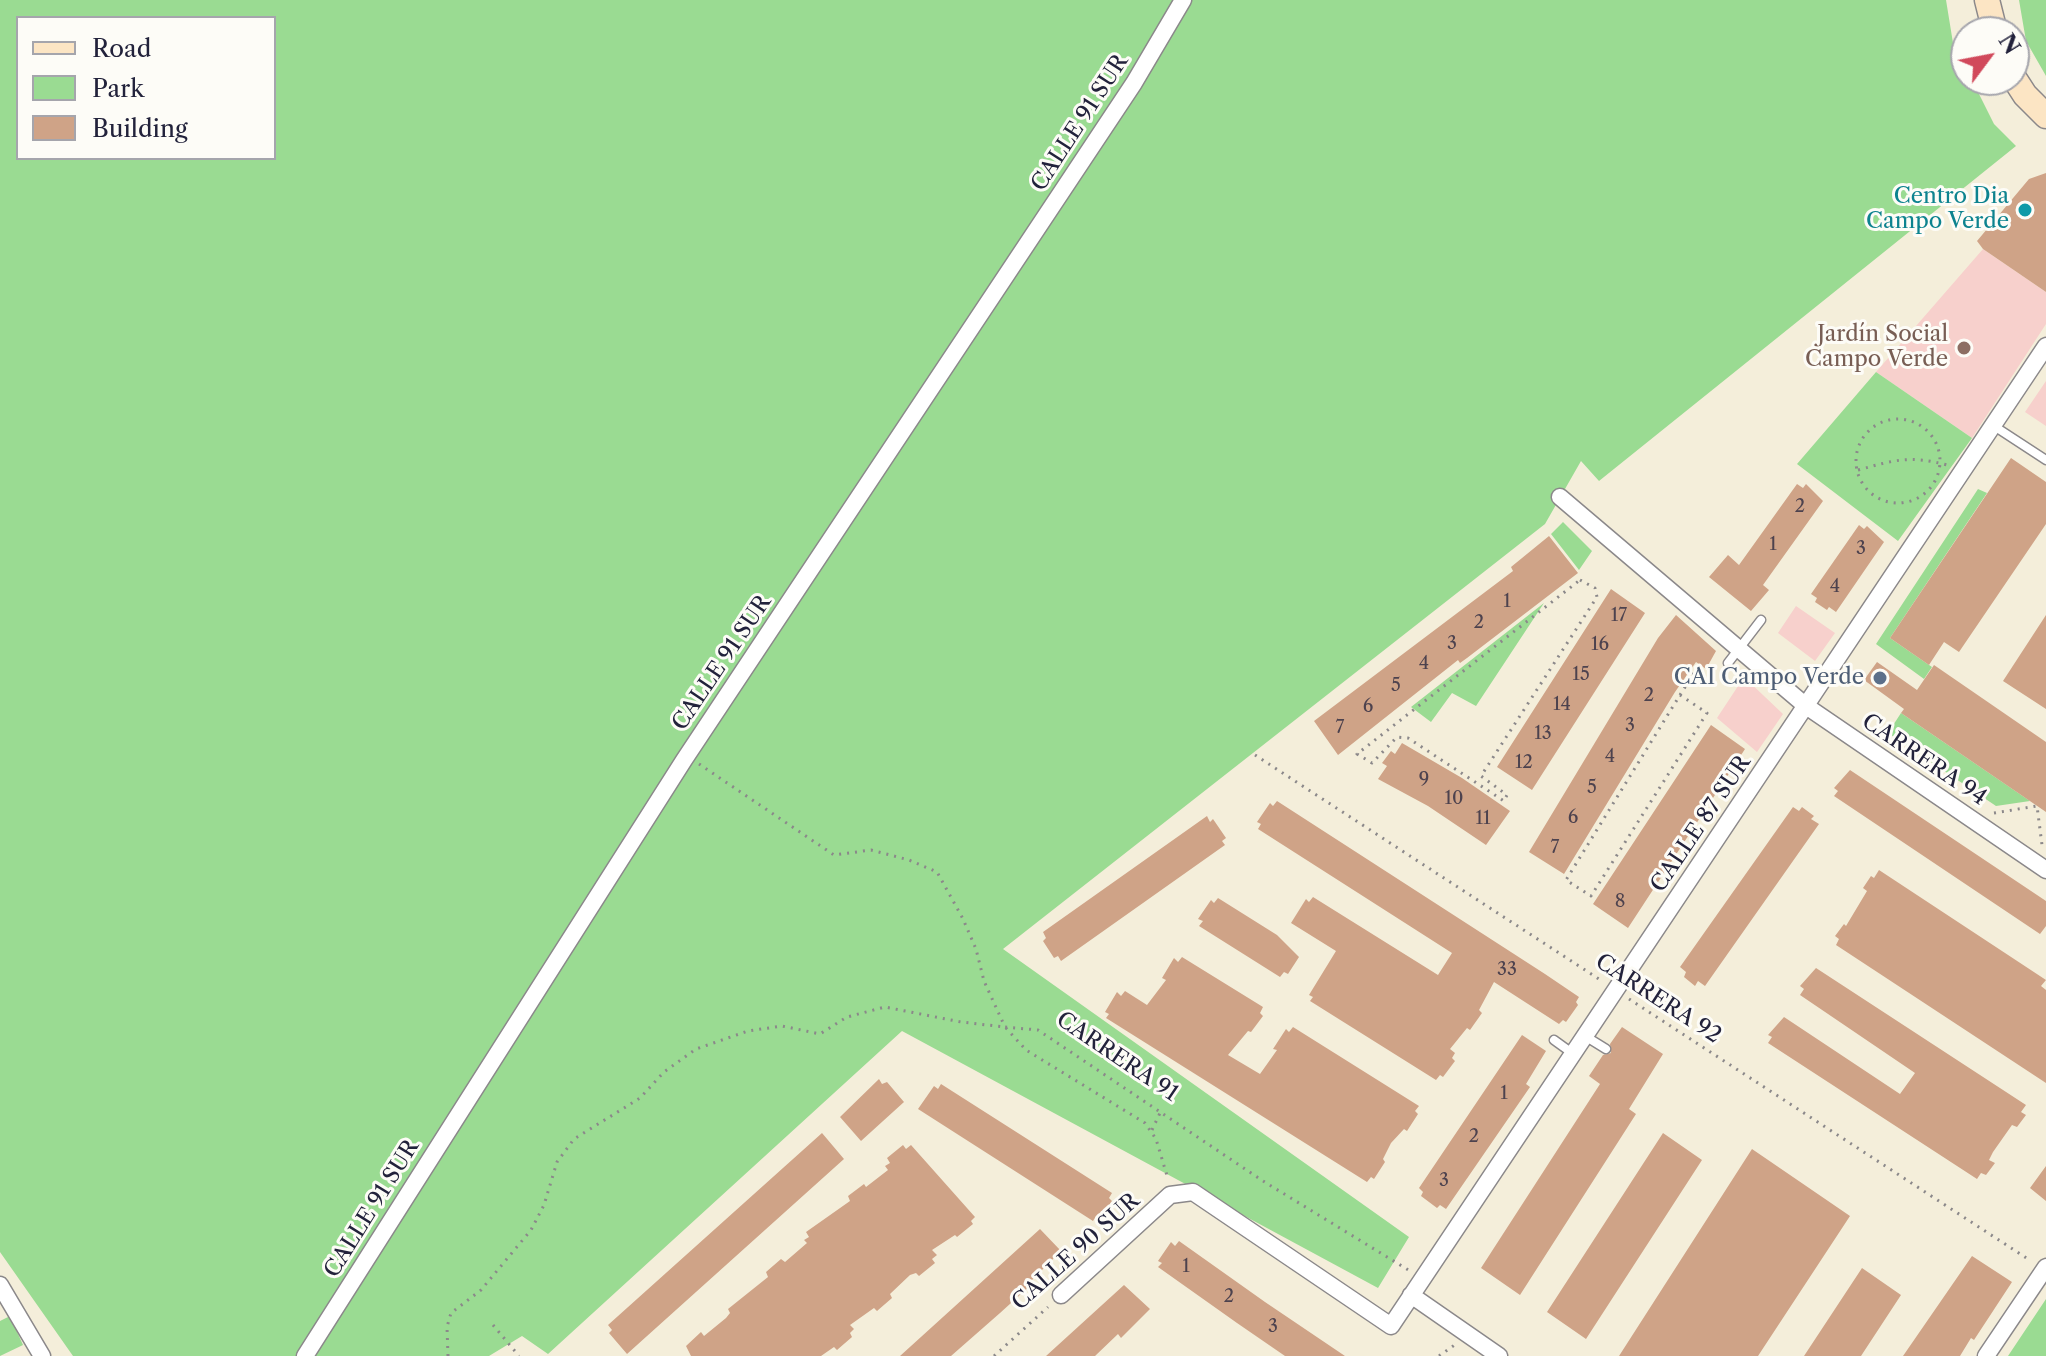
<!DOCTYPE html>
<meta charset="utf-8">
<style>
body{margin:0}
#map{position:relative;width:2046px;height:1356px;overflow:hidden;background:#f4eeda;font-family:"Libre Caslon Text",serif}
canvas{display:block}
.legend{position:absolute;left:16px;top:16px;width:260px;height:144px;box-sizing:border-box;background:#fdfcf7;border:2px solid #a5a5ac;margin:0;padding:10px 14px;list-style:none;font-size:24px;color:#22223b}
.legend li{display:flex;align-items:center;gap:16px;height:40px}
.legend b{width:40px;border:2px solid #a5a5ac}
.north{position:absolute;left:1950px;top:16px;width:80px;height:80px;box-sizing:border-box;background:#fdfcf7;border:2px solid #a5a5ac;border-radius:50%;rotate:58deg;font-size:22px;font-weight:700;line-height:32px;text-align:center;color:#22223b}
.north::after{content:'';display:block;margin:auto;width:28px;height:36px;background:#d1495b;clip-path:polygon(50% 0,100% 100%,50% 72%,0 100%)}
</style>
<div id="map">
<canvas width="2046" height="1356"></canvas>
<ul class="legend">
<li><b style="height:10px;background:#fce5c4"></b>Road</li>
<li><b style="height:22px;background:#9adb92"></b>Park</li>
<li><b style="height:22px;background:#cfa387"></b>Building</li>
</ul>
<div class="north">N</div>
</div>
<script>
const c = document.querySelector('canvas').getContext('2d');
c.lineJoin = 'round';
function fill(path, color) { c.fillStyle = color; c.fill(path, 'evenodd'); }
function strokePath(path, color, width, dash) { c.strokeStyle = color; c.lineWidth = width; c.lineCap = dash ? 'butt' : 'round'; c.setLineDash(dash || []); c.stroke(path); }
function drawText(font, color, halo, rows, align = 'center') {
  c.font = font + ' "Libre Caslon Text",serif'; c.lineWidth = 6; c.setLineDash([]); c.textBaseline = 'middle'; c.strokeStyle = halo; c.fillStyle = color; for (const [text, x, y, turn = 0] of rows) {
    c.save(); c.translate(x, y); c.rotate((+turn || 0) * Math.PI / 180); c.textAlign = isNaN(turn) ? turn : align; if (halo) c.strokeText(text, 0, 0); c.fillText(text, 0, 0); c.restore();
  }
}
fill(new Path2D(`
 M1983 249 2046 292V324L1972 438 1876 372Z
 M2046 381V426L2025 412Z
 M1796 606 1835 633 1815 661 1778 633Z
 M1744 677 1783 714 1757 752 1717 718Z`), '#f7d0cc');
fill(new Path2D(`
 M0 0H1946L1953 43 1966 68V80H1972L1994 124 2016 146 1599 481 1581 461 1545 524 1003 949 1409 1237 1378 1288 902 1031 548 1354 522 1336 489 1356H73L0 1252ZM18 18H274V158H18Z
 M2019 0H2046V76L2026 41Z
 M1876 372 1972 438 1898 541 1797 464Z
 M1978 489 1987 493 1890 638 1932 667 1924 679 1876 644Z
 M1563 522 1592 551 1579 570 1551 534Z
 M1544 603 1476 706 1452 693 1431 722 1411 707Z
 M1901 713 2030 801 1996 806 1888 733Z
 M2046 1299V1356H2008Z
 M10 1316 23 1345 0 1356V1321Z`), '#9adb92');
fill(new Path2D(`
 M2046 173V292L1983 249 1977 241 2029 179Z
 M2011 458 2046 482V524L1959 652 1944 642 1929 665 1890 638Z
 M1797 484 1803 488 1806 484 1823 501 1763 585 1769 590 1751 611 1709 577 1728 555 1739 565Z
 M1859 525 1864 529 1867 526 1884 542 1836 612 1829 607 1827 610 1815 602 1817 598 1811 594Z
 M1549 536 1578 573 1467 658 1460 663 1458 660 1338 755 1314 721 1513 571 1511 567Z
 M1611 589 1645 613 1532 790 1497 767Z
 M1676 615 1716 651 1706 669 1696 662 1675 692 1564 874 1529 852 1658 638Z
 M2046 615V709L2003 681Z
 M1877 662 1917 690 1934 665 2046 742V812L1901 713 1904 709 1864 680Z
 M1711 725 1745 749 1628 928 1593 904Z
 M1402 743 1462 778 1510 811 1486 845 1428 806 1378 779 1387 766 1382 763 1391 751 1395 754Z
 M1850 770 2046 901V926L2040 934 1834 796 1838 791 1834 788Z
 M1277 801 1545 974 1579 997 1576 1002 1578 1005 1566 1022 1563 1020 1559 1024 1494 982 1479 1010 1482 1013 1470 1030 1467 1028 1450 1049 1455 1053 1452 1058 1455 1061 1443 1077 1440 1075 1436 1080 1310 1001 1313 997 1309 995 1336 951 1291 923 1306 899 1309 902 1313 897 1438 975 1452 953 1258 829 1261 824 1257 822 1270 803 1273 806Z
 M1793 807 1799 811 1802 807 1814 816 1811 819 1819 824 1705 986 1698 981 1695 986 1684 977 1686 972 1680 967Z
 M1207 816 1210 822 1213 819 1226 838 1222 841 1225 845 1061 961 1058 956 1054 958 1043 941 1046 938 1043 932Z
 M1879 870 2046 980 2041 986 2046 990V1083L1836 945 1839 939 1835 936 1844 924 1846 926 1867 891 1863 888 1871 876 1874 878Z
 M1218 898 1277 935 1299 957 1288 974 1284 972 1280 977 1199 926 1203 921 1198 919 1211 900 1214 903Z
 M1182 957 1263 1007 1260 1013 1263 1016 1251 1032 1248 1031 1228 1055 1260 1074 1277 1050 1273 1049 1286 1029 1289 1032 1293 1027 1419 1106 1415 1111 1418 1114 1407 1131 1404 1129 1391 1143 1383 1159 1385 1162 1374 1179 1371 1177 1367 1182 1106 1018 1109 1014 1105 1012 1117 992 1121 996 1125 991 1147 1005 1166 980 1162 978 1174 958 1178 962Z
 M1816 968 2026 1105 2021 1112 2026 1115 2017 1127 2012 1125 1993 1152 1989 1160 1995 1163 1986 1175 1981 1173 1977 1179 1768 1043 1772 1037 1768 1035 1784 1017 1900 1094 1915 1073 1800 995 1804 989 1800 986Z
 M1622 1027 1663 1054 1629 1109 1636 1114 1520 1295 1481 1268 1600 1084 1589 1076 1603 1055 1611 1053 1610 1044Z
 M1522 1035 1546 1051 1526 1084 1530 1087 1446 1209 1440 1205 1437 1208 1421 1196 1423 1192 1419 1188Z
 M879 1079 882 1084 887 1082 904 1102 861 1141 840 1117Z
 M941 1084 1112 1193 1109 1198 1112 1201 1100 1218 1096 1216 1093 1221 918 1109 934 1086 938 1089Z
 M822 1133 844 1159 627 1354 609 1333 612 1330 608 1325Z
 M1663 1133 1702 1160 1586 1339 1547 1312Z
 M903 1145 906 1149 911 1145 975 1217 971 1221 973 1224 957 1237 955 1235 932 1250 937 1255 932 1259 935 1263 919 1276 916 1273 910 1275 890 1294 892 1298 877 1311 874 1308 850 1325 854 1329 850 1333 852 1337 837 1350 834 1347 821 1356H691L686 1346 701 1332 704 1336 726 1318 730 1313 728 1309 768 1277 766 1272 781 1259 785 1262 807 1243 804 1240 809 1237 806 1232 850 1201 848 1196 864 1184 866 1187 888 1170 885 1166 890 1163 887 1158Z
 M1752 1149 1850 1216 1758 1356H1619Z
 M2046 1166V1201L2030 1188Z
 M1040 1229 1061 1251 1030 1282 1032 1284 1000 1313 951 1356H900Z
 M1179 1241 1265 1302 1345 1356H1285L1237 1323 1158 1267 1162 1263 1158 1261 1171 1242 1175 1246Z
 M1972 1256 2012 1282 1974 1340 1971 1338 1960 1356H1903Z
 M1862 1268 1901 1295 1861 1356H1804Z
 M1124 1285 1150 1309 1121 1338 1118 1334 1095 1356H1046Z`), '#cfa387');
const service = new Path2D(`
 M1994 426 2046 460
 M1728 663 1761 620
 M1585 1036 1606 1049
 M1554 1040 1572 1053`);
const minor = new Path2D(`
 M1560 497 1806 706 2046 870
 M0 1285 42 1356
 M1061 1295 1170 1195 1193 1192 1391 1326 2046 346
 M1411 1295 1499 1356
 M305 1356 684 760 1134 83 1183 0
 M1986 1356 2046 1267`);
const secondary = new Path2D(`
 M1987 0 1995 32
 M2014 78 2025 95 2046 116`);
strokePath(service, '#8b888a', 11);
strokePath(minor, '#8b888a', 19);
strokePath(secondary, '#8b888a', 27);
strokePath(new Path2D(`
 M1856 461a42 42 0 1 1 84 0a42 42 0 1 1-84 0Z
 M1858 470C1895 460 1909 455 1947 465
 M1580 580 1595 588 1597 597 1481 776 1507 795 1504 801 1408 738 1397 737 1372 763 1357 754Z
 M1680 695 1707 713 1591 896 1566 880 1680 695 1699 665
 M1255 755 1602 981
 M699 764 834 855 871 850 909 860 937 872 963 919 976 949 984 981 1005 1027 1038 1030 1263 1181 1410 1271
 M1994 813 2037 806 2042 845
 M1629 999 2031 1261
 M1152 1130 1160 1113
 M493 1325 519 1356
 M448 1356 447 1327 451 1313 481 1290 531 1230 544 1205 557 1162 574 1139 640 1098 664 1072 696 1049 748 1031 782 1026 820 1034 847 1017 885 1007 961 1022 1005 1027 1026 1050 1145 1123 1156 1139 1168 1179
 M994 1356 1048 1307
 M1439 1356 1456 1344`), '#8b888a', 3, [2, 6]);
strokePath(service, '#fff', 8);
strokePath(minor, '#fff', 16);
strokePath(secondary, '#fce5c4', 24);
for (const [x, y, r, color] of [
 [2025,210,8,"#0f9aa8"],
 [1964,348,8,"#8d6e63"],
 [1880,678,8,"#5c6f8a"]
]) { const dot = new Path2D(); dot.arc(x, y, r, 0, 2 * Math.PI); c.fillStyle = color; c.fill(dot); strokePath(dot, '#fdfcf7', 3); }
drawText('18px', '#4d424e', null, [
 ["2",1800,507],
 ["1",1773,545],
 ["3",1861,549],
 ["4",1835,587],
 ["1",1507,602],
 ["17",1619,616],
 ["2",1479,623],
 ["3",1452,644],
 ["16",1600,645],
 ["4",1424,664],
 ["15",1581,675],
 ["5",1396,686],
 ["2",1649,696],
 ["14",1562,705],
 ["6",1368,707],
 ["3",1630,726],
 ["7",1340,728],
 ["13",1543,734],
 ["4",1610,757],
 ["12",1524,763],
 ["9",1424,780],
 ["5",1592,788],
 ["10",1454,799],
 ["6",1573,818],
 ["11",1483,819],
 ["7",1555,848],
 ["8",1620,902],
 ["33",1507,970],
 ["1",1504,1094],
 ["2",1474,1137],
 ["3",1444,1181],
 ["1",1186,1267],
 ["2",1229,1297],
 ["3",1273,1327]
]);
drawText('22px', '#22223b', '#fdfcf7', [
 ["CALLE 91 SUR",1080,123,-57],
 ["CALLE 91 SUR",722,663,-56],
 ["CARRERA 94",1924,760,34],
 ["CALLE 87 SUR",1701,824,-56],
 ["CARRERA 92",1658,999,33],
 ["CARRERA 91",1117,1057,34],
 ["CALLE 91 SUR",372,1209,-58],
 ["CALLE 90 SUR",1076,1252,-42]
]);
drawText('22px', '#0d838f', '#fdfcf7', [
 ["Centro Dia",2009,197],
 ["Campo Verde",2009,222]
], 'right');
drawText('22px', '#785e54', '#fdfcf7', [
 ["Jardín Social",1948,335],
 ["Campo Verde",1948,360]
], 'right');
drawText('22px', '#4e5e75', '#fdfcf7', [
 ["CAI Campo Verde",1864,678]
], 'right');
</script>
